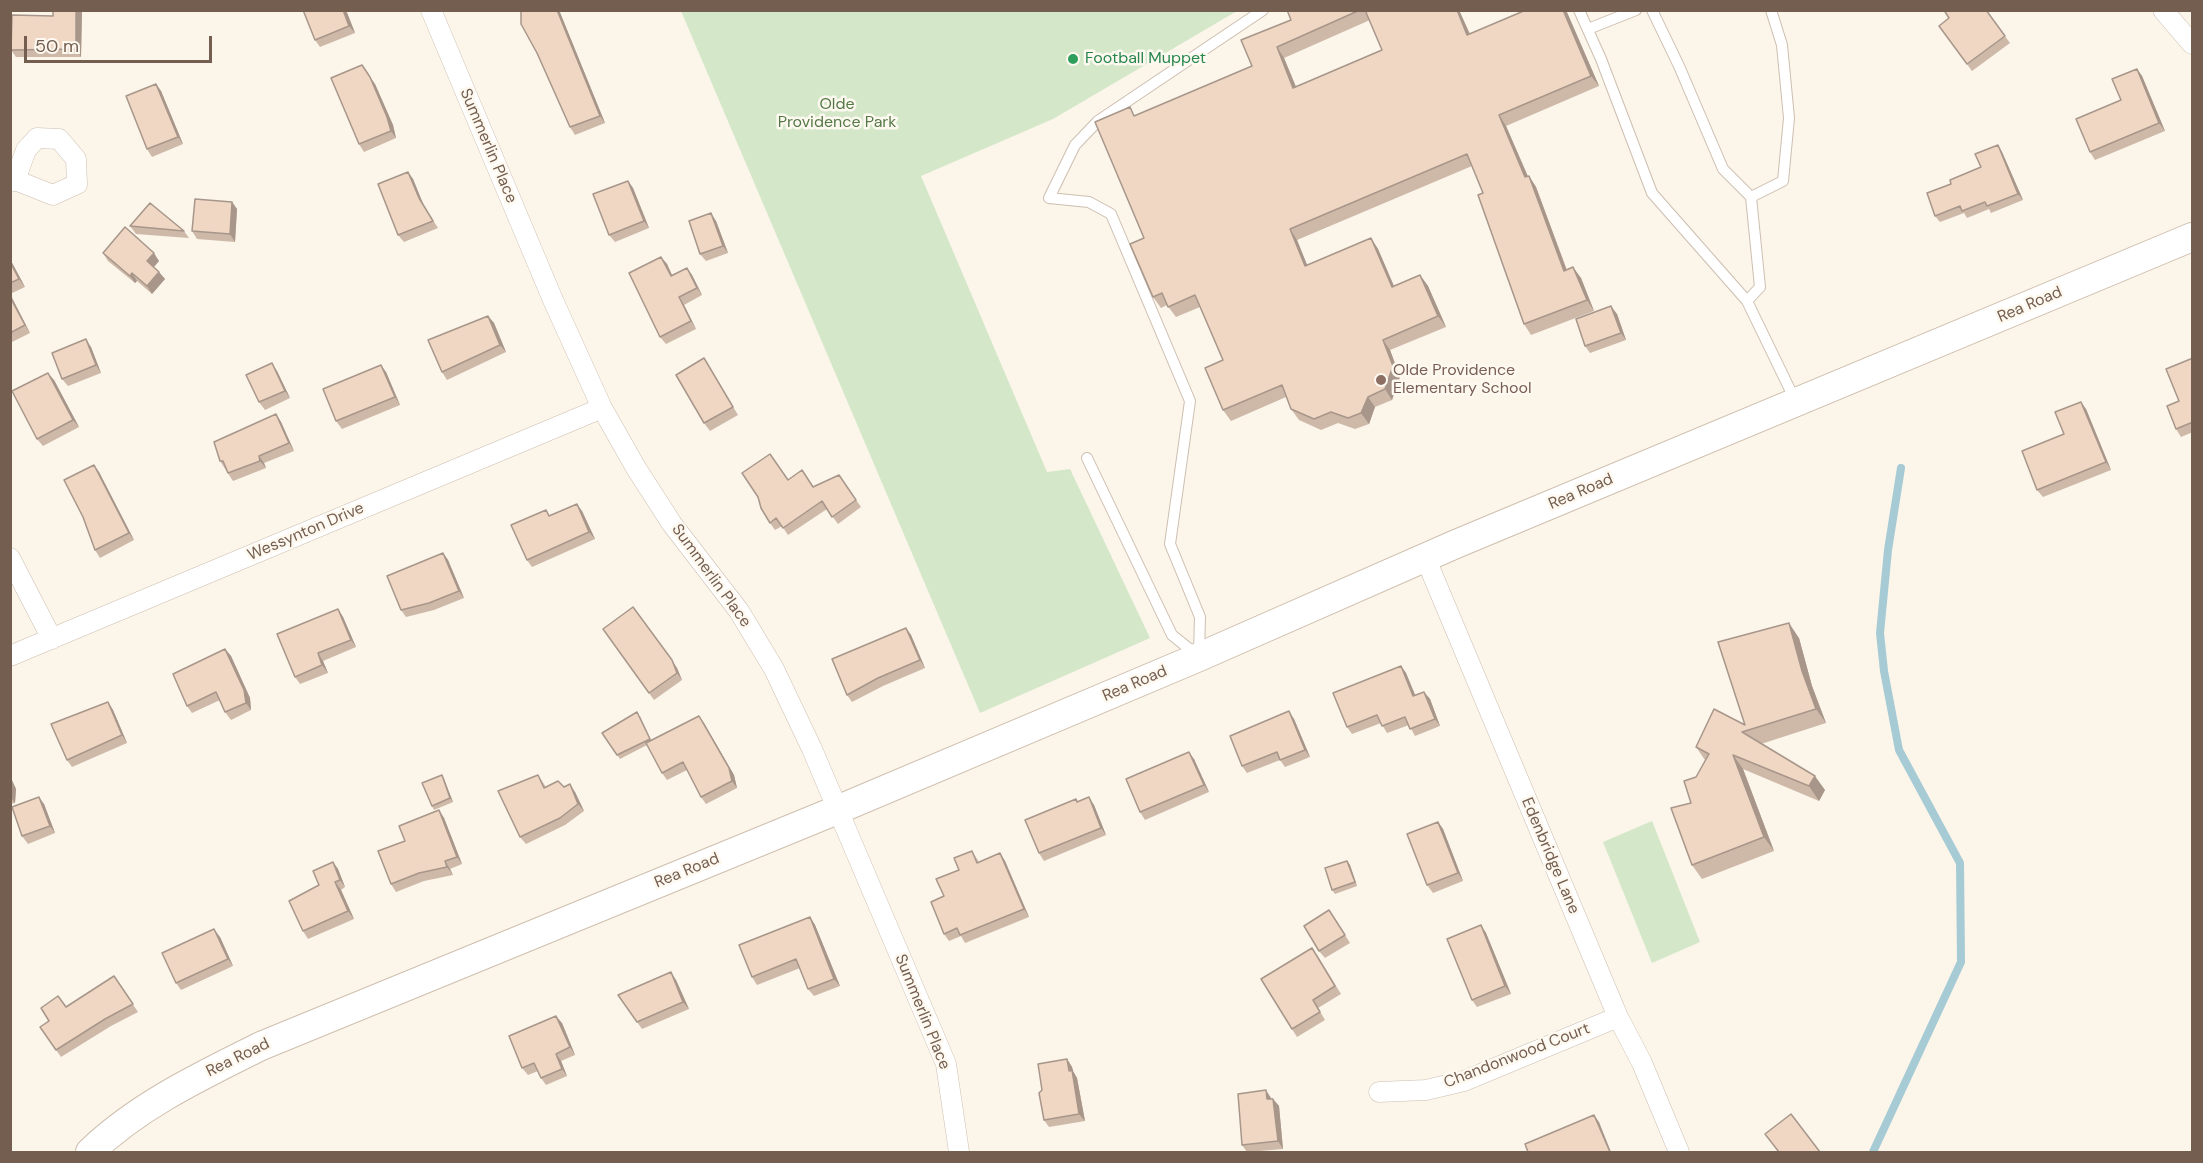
<!DOCTYPE html>
<style>
body{margin:0}
#map{position:relative;width:2203px;height:1163px;overflow:hidden;background:#fbf5ea;font-family:"DM Sans",sans-serif}
canvas{display:block}
.frame{position:absolute;inset:0;border:12px solid #745e4f;pointer-events:none}
.scale{position:absolute;left:24px;top:36px;width:188px;height:27px;box-sizing:border-box;border:3px solid #745e4f;border-top:0;padding-left:8px;font-size:18px;line-height:21px;white-space:nowrap;color:#745e4f;-webkit-text-stroke:4px #fef9f0;paint-order:stroke}
</style>
<div id="map">
<canvas width="2203" height="1163"></canvas>
<div class="frame"></div>
<div class="scale">50 m</div>
</div>
<script>
const c = document.querySelector('canvas').getContext('2d');
c.lineJoin = 'round';
function fill(path, color) { c.fillStyle = color; c.fill(path, 'evenodd'); }
function strokePath(path, color, width, dash) { c.strokeStyle = color; c.lineWidth = width; c.lineCap = dash ? 'butt' : 'round'; c.setLineDash(dash || []); c.stroke(path); }
function drawText(font, color, halo, rows, align = 'center') {
  c.font = font + ' "DM Sans",sans-serif'; c.lineWidth = 5; c.setLineDash([]); c.textBaseline = 'middle'; c.strokeStyle = halo; c.fillStyle = color; for (const [text, x, y, turn = 0] of rows) {
    c.save(); c.translate(x, y); c.rotate((+turn || 0) * Math.PI / 180); c.textAlign = isNaN(turn) ? turn : align; if (halo) c.strokeText(text, 0, 0); c.fillText(text, 0, 0); c.restore();
  }
}
fill(new Path2D(`
 M681 11H1237L1053 119 921 176 1047 472 1070 469 1150 638 980 713Z
 M1652 821 1700 942 1652 963 1603 842Z`), '#d4e8c9');
strokePath(new Path2D(`
 M1873 1152 1961 962 1960 863 1899 750 1884 671 1880 633 1888 550 1901 468`), '#a6cbd5', 8);
const service = new Path2D(`
 M1579 10 1601 59 1652 193 1747 301 1796 402
 M1652 10 1679 66 1723 169 1751 197 1760 287 1747 301
 M1588 29 1636 10
 M1751 197 1783 181 1789 118 1782 45 1771 10
 M1087 458 1172 635 1197 655
 M1199 653 1200 617 1170 544 1190 401 1111 214 1089 202 1049 198 1075 145 1098 121 1263 10`);
const minor = new Path2D(`
 M431 10 553 300 602 408 636 468 672 524 739 611 774 669 812 749 946 1064 959 1152
 M2163 10 2192 44
 M10 182 15 180 26 150 37 138 59 139 76 159 77 184 53 195 15 180
 M1425 557 1618 1017 1642 1063 1679 1152
 M10 558 52 639
 M10 656 602 408
 M1379 1092 1426 1090 1464 1081 1618 1017`);
const secondary = new Path2D(`
 M90 1152C139 1105 201 1076 261 1046L837 810 1199 657 1456 544 2192 237`);
strokePath(service, '#cdbeb0', 12);
strokePath(minor, '#cdbeb0', 21);
strokePath(secondary, '#cfbfae', 30);
strokePath(service, '#fff', 10);
strokePath(minor, '#fff', 20);
strokePath(secondary, '#fff', 28);
fill(new Path2D(`
 M53 10H82L81 57H16L11 50 53 16Z
 M346 10 355 33 320 47 315 40Z
 M559 10 605 123 575 135 570 127 521 11Z
 M1287 10H1459L1470 34 1566 10 1599 86 1506 126 1528 177 1529 176 1536 187 1567 270 1581 278 1594 311 1531 335 1524 324 1483 193 1472 166 1297 240 1307 265 1371 238 1378 249 1394 286 1420 275 1428 286 1446 327 1390 350 1400 377 1392 400 1375 407 1369 424 1355 429 1338 423 1321 430 1299 420 1291 409 1286 397 1231 421 1223 410V360L1200 307 1176 317 1167 305 1161 308 1153 297 1144 238 1136 116 1252 66 1291 20ZM1370 20 1382 50 1296 87 1284 58Z
 M1943 10H1992L1988 13 2010 43 1972 71 1939 26 1949 19Z
 M2137 69 2142 76 2165 131 2095 160 2090 152 2121 100Z
 M156 84 161 91 183 144 152 157 147 149Z
 M375 84 393 125 396 138 364 152 359 144Z
 M1998 145 2002 152 2023 200 1991 213 1989 209 1967 218 1964 213 1940 222 1935 216 1951 184 1981 167Z
 M408 172 413 179 424 206 438 228 404 242 398 235Z
 M628 181 633 188 649 228 615 242 609 235Z
 M232 202 237 209 235 242 197 239 192 231Z
 M716 221 728 253 706 261 700 254Z
 M130 226 184 231 189 238 136 234Z
 M103 253 159 261 154 267 159 272 165 279 152 294 137 281 135 283 108 261Z
 M661 257 667 264 672 275 687 268 692 275 702 295 684 305 696 329 666 344 660 337Z
 M10 259 25 287 10 294Z
 M10 294 30 333 10 343Z
 M1617 314 1626 340 1590 353 1585 346Z
 M488 316 494 323 506 352 447 380 442 372Z
 M91 347 101 373 68 386 62 379Z
 M704 358 738 415 710 431 704 423Z
 M2193 358V432L2181 437 2176 429 2179 401Z
 M277 371 290 398 265 410 259 402Z
 M386 372 400 405 342 429 336 421Z
 M54 380 79 427 43 446 37 439Z
 M2086 409 2111 470 2043 497 2037 490 2064 434Z
 M276 414 281 422 294 451 264 463 266 468 233 481 220 461Z
 M94 465 99 472 134 540 100 558 95 550Z
 M839 475 861 507 838 524 827 509 788 535 782 526 775 530 770 523 788 480 813 487Z
 M546 510 550 516 582 511 595 539 532 567 527 560Z
 M443 553 448 560 464 598 434 610 406 617 401 610Z
 M338 609 343 617 356 647 323 661 328 673 300 684 295 677Z
 M906 628 911 635 925 668 883 686 852 702 847 695Z
 M603 629 677 668 682 680 654 700Z
 M1799 638 1812 686 1826 723 1761 744 1825 790 1819 801 1743 769 1774 851 1702 879 1692 865 1691 803 1696 777 1705 760 1696 747 1745 725Z
 M225 649 231 656 250 698 251 710 231 720 225 712 220 700 192 713 187 706Z
 M1401 666 1406 673 1415 696 1424 692 1430 699 1440 726 1415 736 1409 725 1387 733 1381 723 1352 734 1347 727Z
 M108 702 113 710 127 743 72 767 67 760Z
 M640 716 651 740 699 716 704 723 734 775 737 788 706 804 701 797 687 770 667 780 662 773 647 745 620 759 602 733Z
 M1294 719 1310 757 1285 767 1280 760 1247 773 1242 766Z
 M1194 759 1209 792 1145 820 1140 812Z
 M442 775 444 779 453 802 434 810 432 806Z
 M538 775 546 787H564L575 792 584 811 565 825 526 844 520 837Z
 M10 776 16 789 15 803 10 804Z
 M1076 799 1078 802 1094 805 1106 835 1044 861 1039 853Z
 M44 804 55 833 28 844 22 836Z
 M439 810 444 818 462 864 450 869 453 875 424 881 396 892 391 884 405 841Z
 M1438 822 1443 829 1463 881 1433 893 1427 885Z
 M972 851 979 862 1000 853 1005 861 1029 917 965 943 961 936 949 941 944 934 959 870Z
 M1347 861 1350 865 1357 886 1335 894 1332 890Z
 M333 862 338 869 345 887 341 890 354 919 308 939 303 931 319 885Z
 M810 917 815 925 840 986 814 996 808 989 800 968 757 985 752 977Z
 M1334 917 1350 943 1325 958 1319 951Z
 M1481 925 1486 933 1511 994 1477 1007 1472 1000Z
 M220 937 233 966 181 990 176 983Z
 M1317 955 1341 994 1318 1008 1325 1020 1297 1037 1292 1029Z
 M114 976 138 1012 111 1026 61 1057 40 1027 66 1007Z
 M676 980 689 1009 642 1029 618 995Z
 M562 1023 575 1055 561 1061 567 1076 546 1085 541 1078 538 1071 528 1075 522 1068Z
 M1067 1059 1072 1067 1073 1071 1077 1078 1085 1121 1049 1127 1044 1120Z
 M1271 1098V1099H1273L1279 1106 1283 1149 1247 1152 1242 1145Z`), '#ceb9a9');
fill(new Path2D(`
 M76 10H82L81 57 76 49Z
 M343 10H346L355 33 349 26Z
 M557 10H559L605 123 600 116Z
 M1457 10H1459L1475 46 1467 35Z
 M1563 10H1566L1599 86 1591 76Z
 M1277 47 1284 58 1301 99 1293 88Z
 M362 65 375 84 393 125 396 138 391 131Z
 M2137 69 2142 76 2165 131 2159 123Z
 M156 84 161 91 183 144 178 137Z
 M1499 115 1506 126 1533 188 1525 177Z
 M1998 145 2002 152 2023 200 2018 194Z
 M408 172 413 179 424 206 438 228 419 198Z
 M1529 176 1536 187 1571 282 1564 271Z
 M628 181 633 188 649 228 644 221Z
 M232 202 237 209 235 242 230 234Z
 M711 213 716 221 728 253 723 246Z
 M1290 229 1297 240 1312 277 1305 266Z
 M1371 238 1378 249 1399 298 1392 287Z
 M154 253 159 261 152 269 147 261Z
 M661 257 667 264 676 284 671 276Z
 M10 259 25 287 19 279 10 262Z
 M1573 267 1581 278 1594 311 1587 300Z
 M687 268 692 275 702 295 697 288Z
 M159 272 165 279 152 294 147 286Z
 M132 273 137 281 135 283 130 276Z
 M1420 275 1428 286 1446 327 1438 316Z
 M10 294 30 333 25 325 10 297Z
 M679 297 684 305 696 329 691 321Z
 M1611 306 1617 314 1626 340 1621 333Z
 M488 316 494 323 506 352 500 345Z
 M86 339 91 347 101 373 96 365Z
 M1383 340 1390 350 1400 377 1392 400 1385 389Z
 M272 363 277 371 290 398 285 391Z
 M381 365 386 372 400 405 395 397Z
 M48 373 54 380 79 427 73 420Z
 M1368 397 1375 407 1369 424 1361 413Z
 M2081 402 2086 409 2111 470 2106 462Z
 M276 414 281 422 294 451 289 443Z
 M259 456 264 463 266 468 260 461Z
 M94 465 99 472 134 540 129 533Z
 M577 504 582 511 595 539 589 532Z
 M443 553 448 560 464 598 459 591Z
 M338 609 343 617 356 647 351 640Z
 M1789 623 1799 638 1812 686 1826 723 1816 709 1802 671Z
 M906 628 911 635 925 668 920 660Z
 M225 649 231 656 250 698 251 710 246 703Z
 M318 653 323 661 328 673 322 665Z
 M672 660 677 668 682 680 677 673Z
 M1401 666 1406 673 1419 704 1413 696Z
 M1424 692 1430 699 1440 726 1435 719Z
 M108 702 113 710 127 743 122 735Z
 M1289 711 1294 719 1310 757 1305 750Z
 M699 716 704 723 734 775 737 788 732 781Z
 M1189 752 1194 759 1209 792 1204 785Z
 M1733 755 1743 769 1774 851 1764 837Z
 M442 775 444 779 453 802 450 798Z
 M10 776 16 789 15 803 10 796Z
 M1815 776 1825 790 1819 801 1809 786Z
 M570 784 575 792 584 811 578 804Z
 M39 797 44 804 55 833 50 826Z
 M1089 797 1094 805 1106 835 1101 828Z
 M439 810 444 818 462 864 457 857Z
 M1438 822 1443 829 1463 881 1458 873Z
 M1000 853 1005 861 1029 917 1024 909Z
 M445 861 450 869 453 875 447 867Z
 M1347 861 1350 865 1357 886 1355 882Z
 M333 862 338 869 345 887 340 880Z
 M335 882 341 890 354 919 348 911Z
 M810 917 815 925 840 986 834 979Z
 M1481 925 1486 933 1511 994 1505 986Z
 M214 929 220 937 233 966 228 959Z
 M671 972 676 980 689 1009 683 1002Z
 M556 1016 562 1023 575 1055 570 1047Z
 M556 1054 561 1061 567 1076 562 1069Z
 M1067 1059 1072 1067 1073 1071 1077 1078 1085 1121 1079 1114Z
 M1266 1090 1271 1098 1272 1107 1267 1099Z
 M1273 1099 1279 1106 1283 1149 1278 1141Z
 M1594 1115 1599 1122 1611 1152H1610Z`), '#a79689');
const building = new Path2D(`
 M53 10H76V49L11 50 12 15 53 16Z
 M303 10H343L349 26 315 40Z
 M521 10H557L600 116 570 127 537 53 521 24Z
 M1287 10H1360L1277 47 1293 88 1382 50 1365 10H1457L1467 35 1526 10H1563L1591 76 1499 115 1525 177 1529 176 1564 271 1573 267 1587 300 1524 324 1478 195 1483 193 1467 154 1290 229 1305 266 1371 238 1392 287 1420 275 1438 316 1383 340 1393 366 1385 389 1368 397 1361 413 1348 418 1331 412 1314 419 1291 409 1282 385 1223 410 1205 368 1223 360 1195 295 1168 307 1162 293 1153 297 1130 244 1144 238 1095 122 1130 107 1134 116 1252 66 1241 40 1291 20Z
 M1944 10H1986L2005 36 1967 64 1939 26 1949 18Z
 M362 65 370 77 387 117 391 131 359 144 331 78Z
 M2137 69 2159 123 2090 152 2076 119 2121 100 2112 79Z
 M156 84 178 137 147 149 126 96Z
 M1998 145 2018 194 1987 206 1985 202 1962 211 1960 206 1935 216 1927 193 1951 184 1950 180 1981 167 1975 154Z
 M408 172 419 198 433 221 398 235 378 184Z
 M628 181 644 221 609 235 593 194Z
 M195 199 232 202 230 234 192 231Z
 M150 203 184 231 130 226Z
 M711 213 723 246 700 254 689 221Z
 M125 227 154 253 147 261 159 272 147 286 132 273 130 276 103 253Z
 M661 257 671 276 687 268 697 288 679 297 691 321 660 337 629 273Z
 M10 262 19 279 10 283Z
 M10 297 25 325 10 333Z
 M1611 306 1621 333 1585 346 1576 319Z
 M488 316 500 345 442 372 428 340Z
 M86 339 96 365 62 379 52 353Z
 M704 358 733 407 704 423 676 375Z
 M2193 358V422L2176 429 2167 406 2179 401 2166 369Z
 M272 363 285 391 259 402 246 375Z
 M381 365 395 397 336 421 323 389Z
 M48 373 73 420 37 439 12 391Z
 M2081 402 2106 462 2037 490 2022 451 2064 434 2055 412Z
 M276 414 289 443 259 456 260 461 228 473 223 461H220L214 442Z
 M770 454 788 480 802 470 813 487 839 475 856 500 832 517 822 501 783 528 776 518 770 523 761 508 758 497 742 473Z
 M94 465 129 533 95 550 83 517 64 480Z
 M577 504 589 532 527 560 511 525 546 510 549 516Z
 M443 553 459 591 429 603 401 610 387 576Z
 M633 607 672 660 677 673 649 693 603 629Z
 M338 609 351 640 318 653 322 665 295 677 277 634Z
 M1789 623 1802 671 1816 709 1742 732 1815 776 1809 786 1733 755 1764 837 1692 865 1671 808 1691 803 1684 781 1696 777 1709 754 1696 747 1714 709 1745 725 1718 642Z
 M906 628 920 660 878 678 847 695 832 659Z
 M225 649 244 690 246 703 225 712 216 692 187 706 173 674Z
 M1401 666 1413 696 1424 692 1435 719 1410 729 1405 717 1382 726 1377 715 1347 727 1333 693Z
 M108 702 122 735 67 760 51 724Z
 M1289 711 1305 750 1280 760 1277 752 1242 766 1230 736Z
 M637 712 650 739 617 755 602 733Z
 M699 716 729 768 732 781 701 797 683 762 662 773 646 743Z
 M1189 752 1204 785 1140 812 1126 779Z
 M442 775 450 798 432 806 422 783Z
 M538 775 544 788 558 781 564 787 570 784 578 804 560 818 520 837 498 791Z
 M39 797 50 826 22 836 12 807Z
 M1089 797 1101 828 1039 853 1025 820 1076 799 1077 802Z
 M439 810 457 857 445 861 447 867 419 873 391 884 378 851 405 841 399 826Z
 M1438 822 1458 873 1427 885 1407 834Z
 M972 851 977 863 1000 853 1024 909 960 935 957 928 944 934 931 902 944 896 936 879 959 870 954 858Z
 M1347 861 1355 882 1332 890 1325 868Z
 M333 862 340 880 335 882 348 911 303 931 289 901 319 885 313 871Z
 M1329 910 1345 935 1319 951 1304 926Z
 M810 917 834 979 808 989 796 959 752 977 739 945Z
 M1481 925 1505 986 1472 1000 1447 939Z
 M214 929 228 959 176 983 162 953Z
 M1312 948 1335 986 1313 1000 1320 1012 1292 1029 1261 979Z
 M671 972 683 1002 637 1022 618 995Z
 M114 976 133 1004 105 1019 56 1050 40 1027 49 1021 41 1008 58 996 66 1007Z
 M556 1016 570 1047 556 1054 562 1069 541 1078 534 1063 522 1068 509 1036Z
 M1067 1059 1069 1071 1072 1070 1079 1114 1044 1120 1039 1093 1042 1090 1038 1064Z
 M1266 1090 1267 1099H1273L1278 1141 1242 1145 1238 1094Z
 M1791 1114 1820 1152H1779L1765 1134Z
 M1594 1115 1610 1152H1528L1525 1144Z`);
fill(building, '#efd7c4');
strokePath(building, '#a79689', 1.5);
for (const [x, y, r, color] of [
 [1073,59,6,"#2e9e5b"],
 [1381,380,6,"#8d6e63"]
]) { const dot = new Path2D(); dot.arc(x, y, r, 0, 2 * Math.PI); c.fillStyle = color; c.fill(dot); strokePath(dot, '#fef9f0', 2); }
drawText('16px', '#27864d', '#fef9f0', [
 ["Football Muppet",1085,59]
], 'left');
drawText('16px', '#547947', '#fef9f0', [
 ["Olde",837,105],
 ["Providence Park",837,123]
]);
drawText('16px', '#745e4f', '#fef9f0', [
 ["Summerlin Place",488,146,67],
 ["Rea Road",2030,305,-23],
 ["Rea Road",1581,492,-23],
 ["Wessynton Drive",306,532,-23],
 ["Summerlin Place",711,576,54],
 ["Rea Road",1135,684,-23],
 ["Edenbridge Lane",1550,856,67],
 ["Rea Road",687,871,-22],
 ["Summerlin Place",922,1012,68],
 ["Chandonwood Court",1517,1056,-21],
 ["Rea Road",238,1058,-26]
]);
drawText('16px', '#785e54', '#fef9f0', [
 ["Olde Providence",1393,371],
 ["Elementary School",1393,389]
], 'left');
</script>
